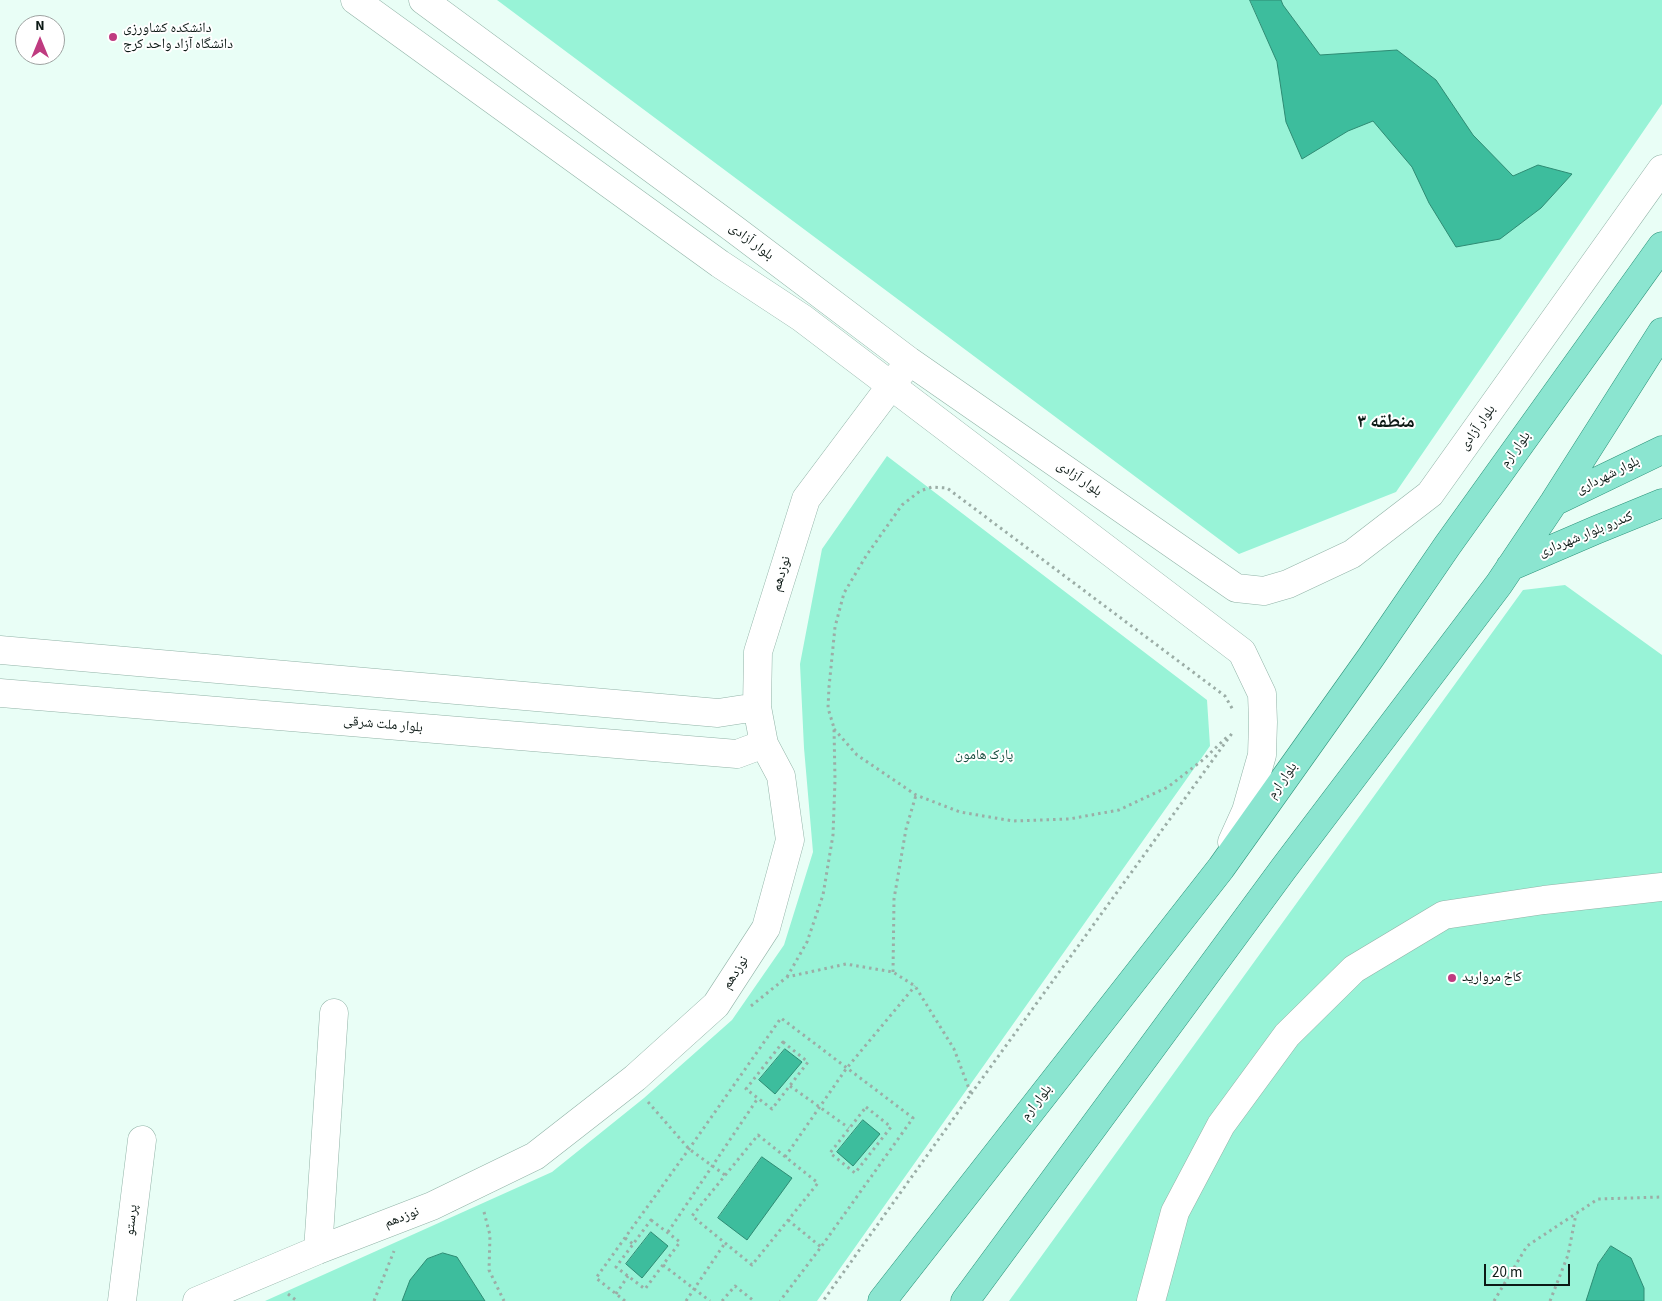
<!DOCTYPE html>
<meta charset="utf-8">
<style>
body{margin:0}
#map{position:relative;width:1662px;height:1301px;overflow:hidden;background:#e9fef6;font-family:"Source Sans 3",sans-serif}
canvas{display:block}
.north{position:absolute;left:15px;top:15px;width:50px;height:50px;box-sizing:border-box;background:#fff;border:1px solid #9ea3a1;border-radius:50%;rotate:0deg;font-size:14px;font-weight:700;line-height:20px;text-align:center;color:#0c1915}
.north::after{content:'';display:block;margin:auto;width:18px;height:22px;background:#bf3b80;clip-path:polygon(50% 0,100% 100%,50% 72%,0 100%)}
.scale{position:absolute;left:1484px;top:1264px;width:86px;height:22px;box-sizing:border-box;border:2px solid #0c1915;border-top:0;padding-left:6px;font-size:15px;line-height:18px;white-space:nowrap;color:#0c1915;-webkit-text-stroke:4px #fff;paint-order:stroke}
</style>
<div id="map">
<canvas width="1662" height="1301"></canvas>
<div class="north">N</div>
<div class="scale">20 m</div>
</div>
<script>
const c = document.querySelector('canvas').getContext('2d');
c.lineJoin = 'round';
function fill(path, color) { c.fillStyle = color; c.fill(path, 'evenodd'); }
function strokePath(path, color, width, dash) { c.strokeStyle = color; c.lineWidth = width; c.lineCap = dash ? 'butt' : 'round'; c.setLineDash(dash || []); c.stroke(path); }
function drawText(font, color, halo, rows, align = 'center') {
  c.font = font + ' "Source Sans 3","Noto Naskh Arabic",sans-serif'; c.lineWidth = 4; c.setLineDash([]); c.textBaseline = 'middle'; c.strokeStyle = halo; c.fillStyle = color; for (const [text, x, y, turn = 0] of rows) {
    c.save(); c.translate(x, y); c.rotate((+turn || 0) * Math.PI / 180); c.textAlign = isNaN(turn) ? turn : align; if (halo) c.strokeText(text, 0, 0); c.fillText(text, 0, 0); c.restore();
  }
}
fill(new Path2D(`
 M497 0H1662V104L1396 492 1239 554Z
 M887 456 1207 700 1210 746 817 1301H265L552 1172 644 1098 732 1020 784 945 813 852 804 748 800 664 822 549Z
 M1565 585 1662 655V1301H1009L1523 590Z`), '#98f3d7');
const water = new Path2D(`
 M1250 0H1281L1283 5 1320 55 1397 50 1436 80 1473 135 1513 176 1538 165 1572 174 1541 208 1500 239 1456 247 1429 203 1412 167 1373 121 1348 131 1302 159 1286 122 1277 62Z
 M785 1049 802 1062 775 1094 759 1080Z
 M863 1120 880 1134 853 1166 837 1152Z
 M762 1157 792 1178 747 1240 718 1218Z
 M651 1232 668 1246 642 1278 626 1264Z
 M1611 1246 1631 1258 1644 1288V1301H1586L1598 1264Z
 M443 1253 457 1257 485 1301H402L410 1280 427 1259Z`);
fill(water, '#3dbd9d');
strokePath(water, '#2e8c74', 1);
const minor = new Path2D(`
 M355 0 720 264 802 318 1242 652 1262 694 1263 722 1262 755 1246 811 1232 842
 M423 0 734 229 909 361 1236 588 1264 591 1288 584 1352 554 1430 494 1662 169
 M0 650 718 713 757 707
 M0 693 737 754 764 744
 M318 1250 334 1013
 M122 1301 142 1140
 M197 1301 318 1250 432 1206 535 1156 635 1078 716 1005 766 928 790 840 781 776 764 744 757 707 758 652 806 499 902 371
 M1151 1301 1175 1212 1221 1125 1287 1035 1354 969 1444 915 1544 900 1662 887`);
const major = new Path2D(`
 M1554 502 1662 450
 M1510 567 1596 530 1662 503
 M882 1301 1221 868 1371 657 1447 546 1662 246
 M965 1301 1284 868 1499 584 1554 502 1662 332`);
strokePath(minor, '#91b3a7', 29);
strokePath(major, '#2c937a', 29);
strokePath(new Path2D(`
 M834 729 857 755 916 795 960 812 1013 821 1069 819 1119 810 1168 787 1204 759 1229 735
 M893 972 894 899 906 829 916 795
 M787 977 807 942 823 895 833 835 835 780 834 728 828 708 829 687 835 627 844 593 866 556 902 505 920 491 932 487 947 488 1225 696 1233 710
 M751 1006 787 977 846 964 893 972 915 986 954 1049 971 1094 823 1301
 M783 1042 808 1062 772 1109 746 1089Z
 M790 1086 849 1128
 M971 1094 1233 732
 M648 1102 689 1149 725 1175
 M866 1107 891 1127 855 1173 830 1153Z
 M758 1135 818 1183 752 1265 692 1216Z
 M785 1157 846 1069 915 986
 M484 1212 490 1235 489 1270 504 1301
 M651 1220 680 1242 645 1289 616 1267Z
 M788 1220 821 1247
 M668 1232 758 1098
 M625 1238 633 1244
 M663 1265 710 1301
 M288 1294 297 1301
 M616 1294 628 1276
 M374 1301 394 1251
 M625 1301 596 1278 689 1149 781 1018 913 1118 821 1247 780 1301
 M686 1301 725 1243
 M722 1301 735 1286 754 1301
 M1494 1301 1527 1246 1598 1199 1662 1197
 M1550 1301 1568 1255 1576 1214`), '#9bada6', 3, [2.5, 4]);
strokePath(minor, '#fff', 28);
strokePath(major, '#8be5d0', 28);
for (const [x, y, r, color] of [
 [113,37,5,"#bf3b80"],
 [1452,978,5,"#bf3b80"]
]) { const dot = new Path2D(); dot.arc(x, y, r, 0, 2 * Math.PI); c.fillStyle = color; c.fill(dot); strokePath(dot, '#fff', 2); }
drawText('14px', '#0c1915', '#fff', [
 ["دانشکده کشاورزی",123,29],
 ["دانشگاه آزاد واحد کرج",123,45],
 ["کاخ مروارید",1462,978]
], 'left');
drawText('14px', '#0c1915', '#fff', [
 ["بلوار آزادی",751,242,37],
 ["بلوار آزادی",1478,428,-55],
 ["بلوار ارم",1516,450,-54],
 ["بلوار شهرداری",1608,476,-26],
 ["بلوار آزادی",1079,479,35],
 ["کندرو بلوار شهرداری",1586,535,-22],
 ["نوزدهم",782,574,-73],
 ["بلوار ملت شرقی",383,725,5],
 ["بلوار ارم",1283,781,-55],
 ["نوزدهم",736,973,-57],
 ["بلوار ارم",1037,1103,-52],
 ["نوزدهم",402,1218,-21],
 ["پرستو",132,1220,-83]
]);
drawText('14px', '#174c3e', '#fff', [
 ["پارک هامون",984,756]
]);
drawText('bold 19px', '#0c1915', '#fff', [
 ["منطقه ۳",1386,423]
]);
</script>
